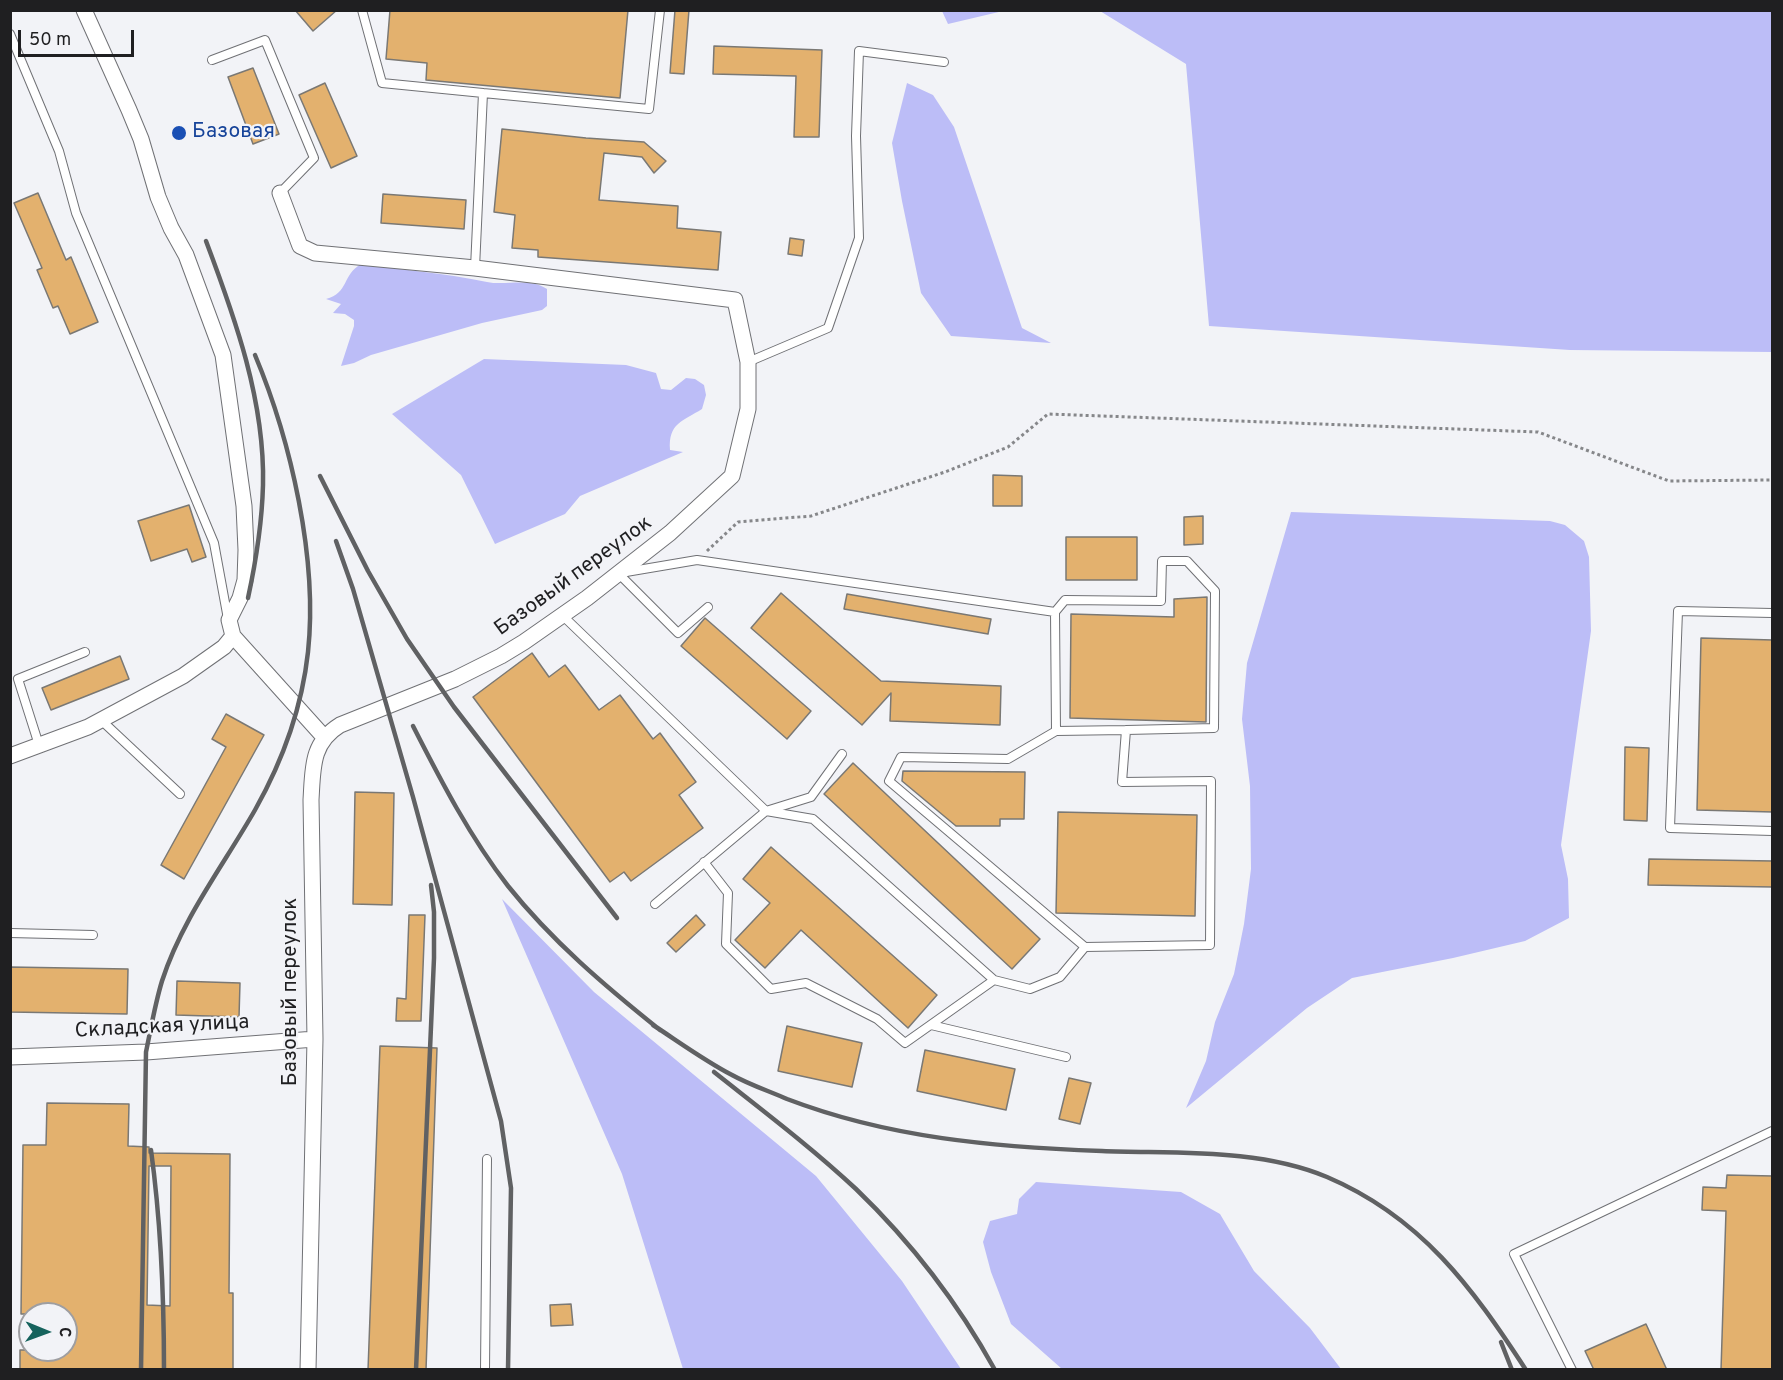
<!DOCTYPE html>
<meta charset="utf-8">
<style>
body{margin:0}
#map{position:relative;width:1783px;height:1380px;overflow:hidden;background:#f2f3f7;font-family:Overpass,sans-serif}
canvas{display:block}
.frame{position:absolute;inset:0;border:12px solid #1f1f21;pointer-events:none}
.north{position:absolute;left:18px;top:1302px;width:60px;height:60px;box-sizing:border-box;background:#f2f3f7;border:2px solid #9e9ea1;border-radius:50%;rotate:91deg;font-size:16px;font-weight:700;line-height:24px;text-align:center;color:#1f1f21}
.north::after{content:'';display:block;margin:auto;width:21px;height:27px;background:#16635d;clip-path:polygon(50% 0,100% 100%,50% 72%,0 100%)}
.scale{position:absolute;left:18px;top:30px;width:116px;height:27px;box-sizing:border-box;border:3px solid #1f1f21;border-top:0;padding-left:8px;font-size:18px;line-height:21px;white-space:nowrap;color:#1f1f21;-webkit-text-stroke:4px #f2f3f7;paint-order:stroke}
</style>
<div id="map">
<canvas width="1783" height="1380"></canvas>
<div class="frame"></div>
<div class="north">С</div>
<div class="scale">50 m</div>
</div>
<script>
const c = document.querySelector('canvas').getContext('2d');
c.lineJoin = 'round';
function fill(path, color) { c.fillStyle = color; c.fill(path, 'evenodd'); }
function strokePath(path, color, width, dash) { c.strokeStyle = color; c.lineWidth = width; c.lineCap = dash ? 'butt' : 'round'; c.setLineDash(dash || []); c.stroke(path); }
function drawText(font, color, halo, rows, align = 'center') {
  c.font = font + ' Overpass,sans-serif'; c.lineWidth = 4.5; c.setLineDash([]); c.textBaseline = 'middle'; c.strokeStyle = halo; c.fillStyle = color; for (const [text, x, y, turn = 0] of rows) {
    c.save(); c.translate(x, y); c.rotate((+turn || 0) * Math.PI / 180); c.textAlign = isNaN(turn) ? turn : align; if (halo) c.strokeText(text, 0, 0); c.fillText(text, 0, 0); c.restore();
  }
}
fill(new Path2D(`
 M942 11H1003L948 24Z
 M1100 11H1772V352L1570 350 1209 326 1186 64Z
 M907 83 933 95 954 127 1022 328 1051 343 951 336 921 293 902 201 892 143Z
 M361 264C403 270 445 273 487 282 506 286 529 277 547 289V306L542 310 482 323 371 355 354 363 341 366 354 326V320L345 314 333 313 341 304 326 299C349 293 342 275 361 264Z
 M484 359 626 365 656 373 661 389 671 390 686 378 695 379 704 385 706 395 702 409C683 421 668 423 670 450L683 452 580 496 565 514 495 544 461 475 392 414Z
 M1291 512 1550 521 1565 525 1584 541 1589 557 1591 631 1561 845 1568 879 1569 918 1525 941 1453 958 1352 978 1307 1008 1186 1108 1206 1061 1215 1022 1234 974 1244 924 1251 869 1250 786 1242 719 1247 663Z
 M502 899 594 992 816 1176 902 1281 961 1369H683L622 1174Z
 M1036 1182 1181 1192 1220 1214 1254 1271 1310 1328 1341 1369H1062L1011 1324 991 1272 983 1242 990 1221 1017 1214 1019 1199Z`), '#bcbdf7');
const building = new Path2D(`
 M295 10H337L313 31Z
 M390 10H628L620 98 426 80 427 63 386 59Z
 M675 10H689L684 74 670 73Z
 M714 46 822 50 819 137H794L796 76 713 74Z
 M253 68 279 134 253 144 228 77Z
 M325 83 357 156 331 168 299 95Z
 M502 129 586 138 644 142 666 161 654 173 642 157 604 153 599 200 678 206 677 228 721 232 718 270 538 257V250L512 248 515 215 494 212Z
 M38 193 66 260 71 257 98 322 70 334 58 306 53 308 37 270 42 268 14 203Z
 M383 194 466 200 464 229 381 223Z
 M790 238 804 240 802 256 788 254Z
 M993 475 1022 476V506H993Z
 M189 505 206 557 192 562 187 549 151 561 138 521Z
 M1203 516V544L1184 545V517Z
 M1066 537H1137V580H1066Z
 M781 593 881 681 1001 686 1000 725 890 721 891 693 862 725 751 628Z
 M847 594 991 619 988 634 844 609Z
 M1207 597 1206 722 1070 718 1071 614 1174 617V599Z
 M705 618 811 711 787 739 681 646Z
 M1701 638 1773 640V812L1697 810Z
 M532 653 549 677 565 665 599 710 620 695 653 739 660 733 696 782 679 795 703 828 631 881 624 872 610 882 473 697Z
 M120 656 129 679 51 710 42 688Z
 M226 714 264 735 184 879 161 865 226 747 212 739Z
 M1625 747 1649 748 1647 821 1624 820Z
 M853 763 1040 939 1012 969 824 794Z
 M903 771 1025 772 1024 819H1000V826H956L902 781Z
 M355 792 394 793 392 905 353 904Z
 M1058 812 1197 815 1195 916 1056 913Z
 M771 847 937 995 908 1028 801 930 765 968 735 940 770 903 743 879Z
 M1649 859 1773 861V887L1648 885Z
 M409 915H425L421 1021H396L397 998 406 999Z
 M696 915 705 925 676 952 667 943Z
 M10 967 128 969 127 1014 10 1012Z
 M177 981 240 983 239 1017 176 1015Z
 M787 1026 862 1043 852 1087 778 1071Z
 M380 1046 437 1048 426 1370H368Z
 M925 1050 1015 1069 1006 1110 917 1091Z
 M1069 1078 1091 1083 1080 1124 1059 1119Z
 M47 1103 129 1104 128 1146 149 1147V1153L230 1154 229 1293H233V1370H20V1350H66V1314H21L23 1145H46ZM149 1166H171L170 1306 147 1305Z
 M1727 1175 1773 1176V1370H1721L1726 1211 1702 1210 1703 1187 1726 1188Z
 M571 1304 573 1325 551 1326 550 1305Z
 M1646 1324 1667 1370H1594L1585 1351Z`);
fill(building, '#e3b16e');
strokePath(building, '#7a7874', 1.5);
const lane = new Path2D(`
 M362 10 382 83 483 93
 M10 34 59 151 76 213 214 543 228 619
 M212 60 265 40 314 158 280 193
 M475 268 483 93 649 109 660 10
 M748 362 828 328 859 238 856 136 859 51 944 62
 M626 572 697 560 1055 612 1056 731
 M618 573 678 633 708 607
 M1055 612 1065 600 1161 601 1162 561H1187L1215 591 1214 728 1126 730
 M1772 613 1678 611 1670 828 1772 831
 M563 616 766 811 813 819 994 980 905 1043 877 1019 806 983 771 989 726 944 728 893 704 862
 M101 720 180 794
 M39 745 18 679 85 652
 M655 904 766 811 811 797 842 754
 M10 933 93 935
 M994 980 1030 989 1060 977 1085 947 1210 945 1211 781 1122 782 1126 730 1056 731 1008 759 901 757 889 781 1085 947
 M931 1025 1066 1057
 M485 1370 487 1159
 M1572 1370 1514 1254 1772 1131`);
const street = new Path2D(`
 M84 10 129 110 141 139 158 197 171 228 186 255 223 355 244 506 246 550 245 580 240 598 229 620 233 636 324 737
 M280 193 300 246 315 253 475 268 735 300 748 362V409L732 476 670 533 587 598 524 642 501 656 455 679 340 725C311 743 313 768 311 800L315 1039 308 1370
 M10 756 88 727 183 676 224 647 233 636
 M10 1057 146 1052 315 1039`);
strokePath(lane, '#707175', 10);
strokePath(street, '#707175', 17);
strokePath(new Path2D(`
 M707 551 738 522 811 516 945 472 1008 447 1048 414 1538 432 1669 481 1772 480`), '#86878a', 3, [3, 3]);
strokePath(lane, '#fff', 8);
strokePath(street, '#fff', 15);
strokePath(new Path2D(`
 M206 241C235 318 265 401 263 485 262 523 256 561 248 598
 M320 476 368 571 407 639 454 707 617 918
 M336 541 353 589 413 797 501 1121 511 1188 508 1370
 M413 726C441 781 470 837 508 886 552 941 605 986 660 1030
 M653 1025C679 1042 705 1061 732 1075 750 1085 769 1091 787 1099 889 1138 994 1147 1102 1151 1176 1154 1258 1148 1327 1177 1421 1217 1472 1287 1526 1370
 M714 1072C762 1110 811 1147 856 1189 911 1242 958 1303 995 1370
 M151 1150C161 1223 164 1296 164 1370
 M1501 1342 1512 1370
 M141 1370 146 1052C151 1028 155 1004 162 981 182 919 223 866 255 810 282 762 302 707 308 652 318 559 291 441 255 355
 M416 1370 434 958V912L431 885`), '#606163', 4.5);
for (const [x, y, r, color] of [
 [179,133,8,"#1a4fb4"]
]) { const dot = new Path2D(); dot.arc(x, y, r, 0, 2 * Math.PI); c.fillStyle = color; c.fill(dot); strokePath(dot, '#f2f3f7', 2); }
drawText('21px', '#164399', '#f2f3f7', [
 ["Базовая",192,133]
], 'left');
drawText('21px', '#1f1f21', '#f2f3f7', [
 ["Базовый переулок",574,577,-36],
 ["Базовый переулок",292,992,-90],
 ["Складская улица",162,1028,-3]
]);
</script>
